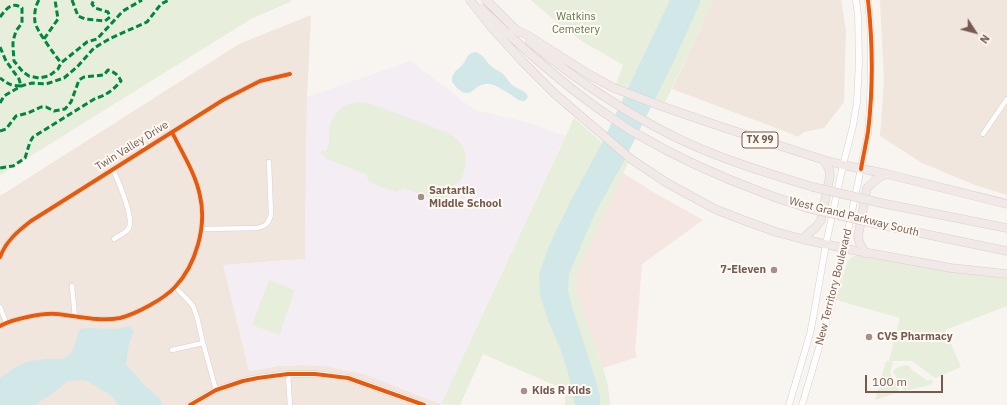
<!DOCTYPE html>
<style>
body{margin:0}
#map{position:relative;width:1007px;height:405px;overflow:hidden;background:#f8f4f0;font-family:"IBM Plex Sans",sans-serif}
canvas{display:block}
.north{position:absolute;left:955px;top:12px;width:40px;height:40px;-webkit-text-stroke:3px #fef9f3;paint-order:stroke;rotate:126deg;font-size:11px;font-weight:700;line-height:16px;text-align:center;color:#765a50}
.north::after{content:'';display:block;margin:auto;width:14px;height:18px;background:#765a50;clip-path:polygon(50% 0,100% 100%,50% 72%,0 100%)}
.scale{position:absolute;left:865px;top:375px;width:78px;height:18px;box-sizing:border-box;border:2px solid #765a50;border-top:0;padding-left:5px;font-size:12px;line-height:14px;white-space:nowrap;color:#765a50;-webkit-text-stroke:3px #fef9f3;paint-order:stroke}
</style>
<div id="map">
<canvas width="1007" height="405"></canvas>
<div class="north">N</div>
<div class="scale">100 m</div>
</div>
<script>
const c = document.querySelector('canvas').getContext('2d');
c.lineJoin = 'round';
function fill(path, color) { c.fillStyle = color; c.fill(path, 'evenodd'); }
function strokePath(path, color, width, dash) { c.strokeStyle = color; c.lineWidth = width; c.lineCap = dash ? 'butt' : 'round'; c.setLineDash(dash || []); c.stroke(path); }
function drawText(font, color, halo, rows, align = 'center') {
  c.font = font + ' "IBM Plex Sans",sans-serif'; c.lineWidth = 4; c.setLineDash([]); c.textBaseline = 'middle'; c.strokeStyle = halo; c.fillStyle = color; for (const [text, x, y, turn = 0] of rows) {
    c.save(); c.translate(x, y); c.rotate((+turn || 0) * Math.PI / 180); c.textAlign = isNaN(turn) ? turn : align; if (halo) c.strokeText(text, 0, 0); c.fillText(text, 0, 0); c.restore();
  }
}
fill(new Path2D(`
 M713 0H841L846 30 844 102 824 128 804 132 798 137 784 131 672 89Z
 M880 0H1007V195L975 185 922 163 880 136 884 81Z
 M311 15 307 97 305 259 224 265 249 371 278 366 301 365 325 366 364 374 441 404V405H0V196L239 44Z`), '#f0e6de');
fill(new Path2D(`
 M623 173 655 193 703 220 642 264 635 351 637 357 603 368 577 295 575 287V279L577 273Z`), '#f5e6e2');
fill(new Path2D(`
 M411 61 475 110 530 123 565 136 441 404 364 374 326 366 301 365 278 366 249 371 223 265 305 259 307 97Z`), '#f4edf4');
fill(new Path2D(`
 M0 0H291L292 1 251 19 0 175Z
 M531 0H713L665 103 616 84 623 65 580 40 560 25Z
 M358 102 369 103 446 132C452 135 457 139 461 144 468 154 467 170 460 180 458 183 453 185 451 189 448 193 447 199 445 203L404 188 395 192 369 182 366 174 324 158 325 156 320 155 322 150 326 152 329 143V133L330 124 333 118 338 111 346 105Z
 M574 118 613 152 628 163 577 273C575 281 575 287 577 295L603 368 608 386 610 405H565V397L561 388 483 354 460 405 441 404Z
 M863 255 950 272 1007 278V306L945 330 961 367 935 378 912 361H889L900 318 836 300 847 262C851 256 856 255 863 255Z
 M269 280 295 290 279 335 252 325Z
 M886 361 893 362 890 373 898 387 899 392 875 400Z
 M907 365 909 366 912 370 928 381 930 379 933 381 932 384 930 385 905 391 903 389 893 372C896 366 902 366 907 365Z`), '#e8eedc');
fill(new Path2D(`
 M670 0H701L674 61 623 163 595 213 569 274 568 291 572 307 591 365 600 396V405H575L568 373 560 348 547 318 540 295 539 274 549 246 572 198 601 145Z
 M476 52C484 55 486 62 492 67 496 70 500 71 503 74 506 76 508 81 511 84 516 89 525 89 528 97 526 99 526 101 523 101 521 101 519 100 517 99 510 94 502 89 494 85 472 77 473 109 452 82 452 71 457 71 463 64 468 57 467 53 476 52Z
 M128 326 131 328 134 331 129 344 126 365 135 374 145 386 160 399 162 404V405H118L113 397 107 393 89 382 83 380 68 381 64 384 53 393 42 400 36 405H0V378C9 372 17 365 27 362 32 361 44 359 49 359 56 359 64 360 69 355 76 349 75 338 80 329L85 328 116 329Z`), '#d2e7e8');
const street = new Path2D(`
 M983 134 1007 99
 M113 169C118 181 134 216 129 228 126 233 118 236 114 239
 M202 229 257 228C266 226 268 224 271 215L269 162
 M0 257C6 241 18 231 31 221L223 100 260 81 290 74
 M72 286 75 317
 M175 287 187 299 193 306 197 317 203 343 216 390
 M0 307 6 322
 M0 326C12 319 42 313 56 314 77 316 99 322 120 318 136 314 164 299 175 287 196 265 207 226 200 196 196 174 182 153 172 132
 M172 350 203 343
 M288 374 290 405`);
const secondary = new Path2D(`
 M190 405 216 390 243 381 258 378 288 374H315L348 378 424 405
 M789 405 810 334 814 313 826 244 843 165 853 126 857 102 859 61 858 15 856 0
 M802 405 831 307 839 274 868 134 870 105 871 61V34L868 0`);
const highway = new Path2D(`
 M470 0 492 28 523 62 555 94 631 159 667 183 700 201 717 210 743 220 776 232 802 239 852 250 951 268 1007 274
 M486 0 518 32
 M482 9C523 49 565 87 612 118 620 123 627 129 635 133 676 157 720 177 764 193 778 199 793 203 807 208
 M514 29 527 35 590 75 614 88 661 106 722 127 824 160 843 165 887 174 1007 204
 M530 42C575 79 624 112 677 138 720 159 767 173 813 187
 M881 203 1007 228
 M877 224 1007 251
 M802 239 816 227 821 220 830 176 829 169 824 160
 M865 253 860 244 858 237 867 188 878 178 887 174`);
strokePath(street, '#d7d0cc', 5.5);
strokePath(secondary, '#d8d0cc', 7);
strokePath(highway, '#d9d0cc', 9);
strokePath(street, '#fefdfd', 4.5);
strokePath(secondary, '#fefdfd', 6);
strokePath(highway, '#f1e9e7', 8);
const highwayBridge = new Path2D(`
 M813 187 881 203
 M807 208 877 224`);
strokePath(highwayBridge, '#d9d0cc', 9, []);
strokePath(highwayBridge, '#f1e9e7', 8);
strokePath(new Path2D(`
 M39 0C35 6 34 15 35 22 36 30 55 55 61 63
 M72 0 78 16 85 19 105 21 110 17 108 12 95 8 92 4 94 0
 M0 17C6 9 12 1 22 8V23L16 31 13 41V47L14 61 23 72 29 76 39 78 49 76 58 69 61 63 87 42 97 39 123 11 142 0
 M44 39 58 19 55 0
 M0 47 6 61 19 79 21 86C11 86 8 84 0 78
 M0 103 4 96 21 86 32 83 46 84 64 78 77 67 94 48 111 38 147 22 161 4 169 0
 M0 131 6 129 16 116 28 113 41 107H46L54 111 65 109 71 102 79 80 84 77 104 75 108 70C115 72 118 75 121 81 114 89 106 96 96 98L33 137 30 142 25 158 13 166 0 168`), '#00873e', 3, [6, 3]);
strokePath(new Path2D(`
 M861 169C863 157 866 144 868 132 873 89 873 44 868 0
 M0 257C6 241 18 231 31 221L223 100 260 81 290 74
 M0 326C12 319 42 313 56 314 77 316 99 322 120 318 136 314 164 299 175 287 196 265 207 226 200 196 196 174 182 153 172 132
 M190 405 216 390 243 381 258 378 288 374H315L348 378 424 405`), '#e8590c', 4);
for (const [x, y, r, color] of [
 [421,197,4,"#a49088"],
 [774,270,4,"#a49088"],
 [869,337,4,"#a49088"],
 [524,391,4,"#a49088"]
]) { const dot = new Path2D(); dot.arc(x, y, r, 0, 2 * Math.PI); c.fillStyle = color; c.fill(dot); strokePath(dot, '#fef9f3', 1.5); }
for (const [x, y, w] of [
 [760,140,36]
]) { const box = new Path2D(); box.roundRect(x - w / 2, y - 8, w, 16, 3); c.fillStyle = '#fef9f3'; c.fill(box); strokePath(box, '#765a50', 1); }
drawText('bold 10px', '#765a50', null, [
 ["TX 99",760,140]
]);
drawText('11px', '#5c7a48', '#fef9f3', [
 ["Watkins",576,17],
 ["Cemetery",576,30]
]);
drawText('11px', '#765a50', '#fef9f3', [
 ["Twin Valley Drive",132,146,-32],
 ["West Grand Parkway South",854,217,14],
 ["New Territory Boulevard",834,287,-76]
]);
drawText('bold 11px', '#765a50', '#fef9f3', [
 ["Sartartia",429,191],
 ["Middle School",429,204],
 ["7-Eleven",766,270,"right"],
 ["CVS Pharmacy",877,337],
 ["Kids R Kids",532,391]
], 'left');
</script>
